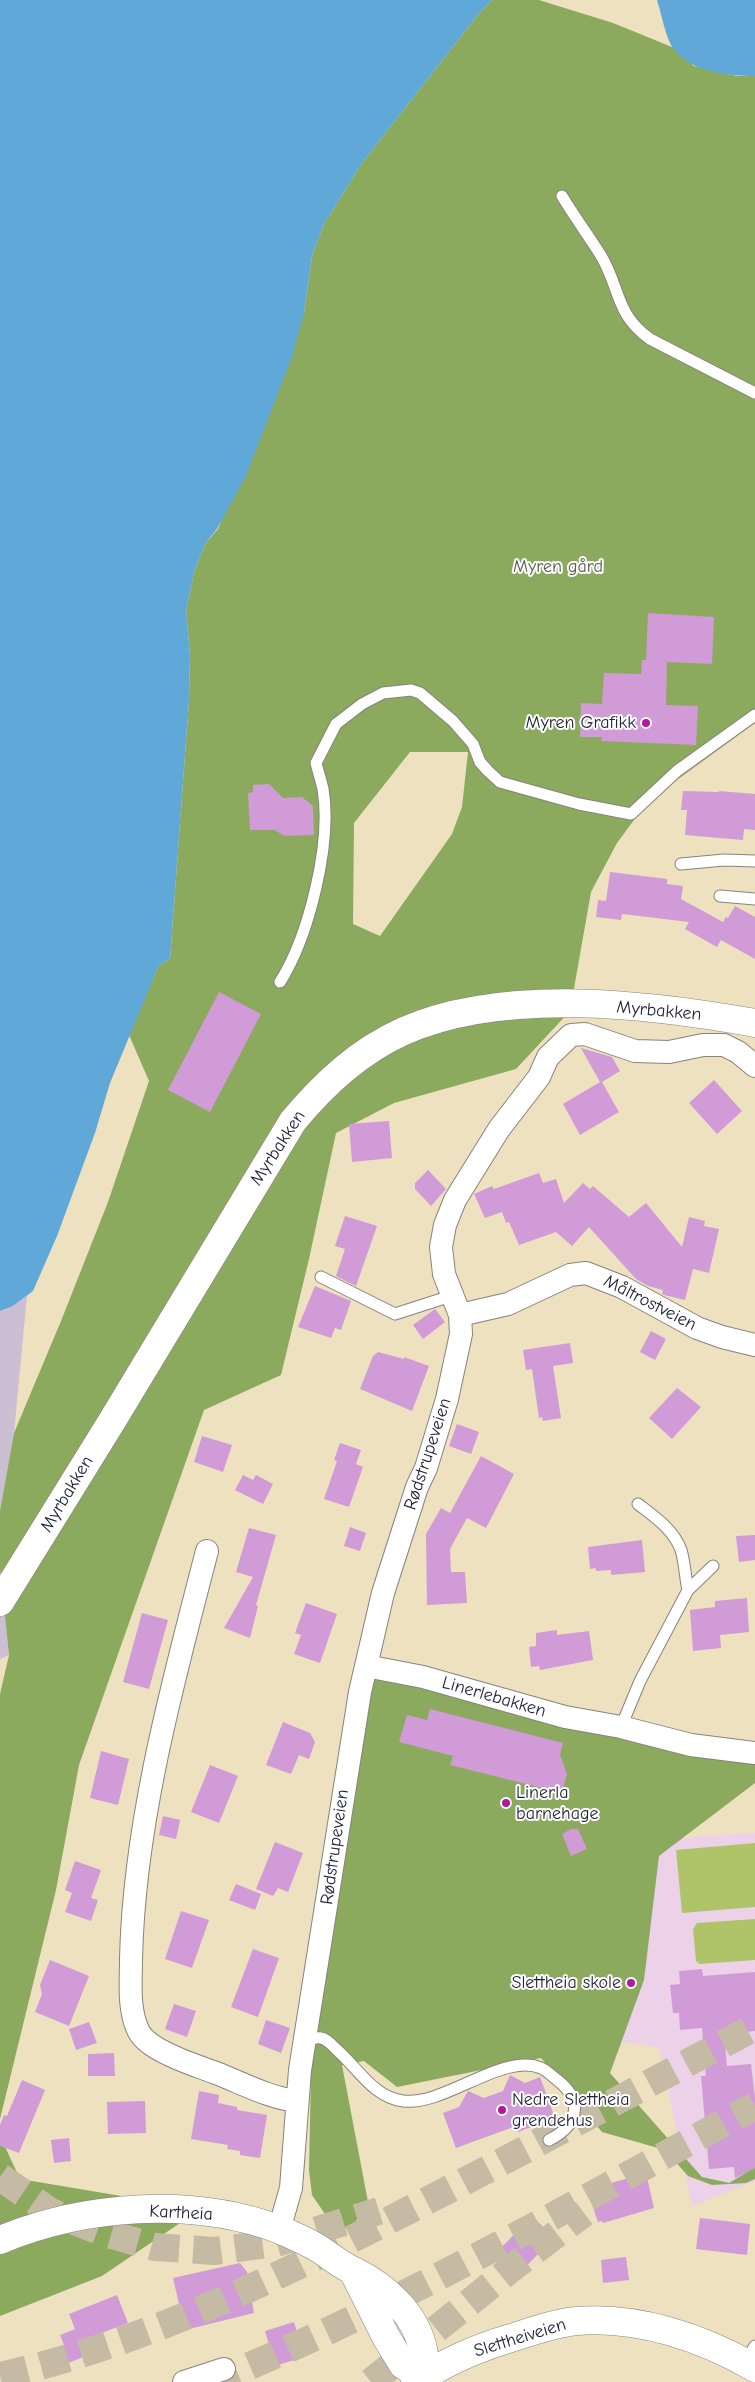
<!DOCTYPE html>
<meta charset="utf-8">
<style>
body{margin:0}
canvas{display:block;background:#eee1c0}
</style>
<canvas width="755" height="2382"></canvas>
<script>
const c = document.querySelector('canvas').getContext('2d');
c.lineJoin = 'round';
function fill(path, color) { c.fillStyle = color; c.fill(path, 'evenodd'); }
function strokePath(path, color, width, dash) { c.strokeStyle = color; c.lineWidth = width; c.lineCap = dash ? 'butt' : 'round'; c.setLineDash(dash || []); c.stroke(path); }
function drawText(font, color, halo, rows, align = 'center') {
  c.font = font + ' "Comic Neue",sans-serif'; c.lineWidth = 4; c.setLineDash([]); c.textBaseline = 'middle'; c.strokeStyle = halo; c.fillStyle = color; for (const [text, x, y, turn = 0] of rows) {
    c.save(); c.translate(x, y); c.rotate((+turn || 0) * Math.PI / 180); c.textAlign = isNaN(turn) ? turn : align; if (halo) c.strokeText(text, 0, 0); c.fillText(text, 0, 0); c.restore();
  }
}
fill(new Path2D(`
 M755 1833V2181L692 2206 659 2047 498 2025 622 1842Z`), '#edd1e9');
fill(new Path2D(`
 M27 1296 14 1433 0 1511V1311L13 1306Z
 M0 1569 9 1655 0 1659Z`), '#ccbfd4');
fill(new Path2D(`
 M755 1843V1907L682 1913 676 1850Z
 M755 1919V1960L700 1964 696 1961 693 1929 697 1923Z`), '#afc469');
fill(new Path2D(`
 M492 0H539L613 23 672 47 694 66 737 76H755V723L648 801 617 843 591 892 570 1011 516 1069 394 1103 336 1133 309 1259 281 1375 204 1410 79 1765 56 1890 0 2119V1694L9 1655 0 1569V1511L14 1433 61 1321 108 1202 149 1081 129 1035 159 965 170 959 189 700 190 655 186 611 194 572 205 544 218 529 304 313 312 256 324 224 362 163 481 11ZM410 752H468L462 807 452 834 380 936 353 924 354 823Z
 M384 1666 755 1754V1783L659 1856 644 1980 610 2073 702 2177 729 2183 755 2167V2179L746 2183 712 2185 688 2176 665 2150 602 2132 541 2058 397 2087 364 2061 342 2065 368 2202 350 2231 325 2214 312 2195 309 2170 311 2074 357 1709Z
 M0 2136 20 2179 145 2200 183 2221 102 2276 0 2316Z`), '#8baa5d');
fill(new Path2D(`
 M0 0H492L481 11 362 163 324 224 312 256 304 313 292 357 246 476 217 529 205 544 194 572 186 611 190 655 189 700 170 959 159 965 110 1083 95 1133 57 1236 33 1291 13 1306 0 1311Z
 M657 0H755V76C728 76 690 72 673 48 666 39 661 12 657 0Z`), '#60a8d7');
fill(new Path2D(`
 M648 613 714 617 712 664 667 662 666 705 698 706 696 745 601 741 602 737H580L581 703 602 704 604 673 641 674 642 660H646Z
 M269 784 283 798 302 797 313 806 314 835 284 836 275 830H250L248 793 253 792V785Z
 M683 791 719 792V791L755 794V830L744 829 743 840 685 835 687 810H681Z
 M610 872 667 879V884L683 886 681 899 723 922 726 917 728 918 735 906 755 917V959L721 940 717 947 685 929 689 922 622 914 621 920 596 917 598 900 606 901Z
 M219 992 261 1014 210 1112 168 1090Z
 M581 1048 612 1057 620 1071 602 1082 619 1112 580 1135 563 1104 600 1082Z
 M714 1080 742 1111 717 1134 689 1103Z
 M389 1121 392 1158 352 1162 349 1124Z
 M428 1170 446 1189 431 1206 415 1189V1183Z
 M539 1173 543 1183 556 1179 564 1203 583 1183 590 1189 593 1186 629 1217 646 1203 682 1247 689 1217 705 1221 704 1226 719 1229 709 1273 693 1269 685 1300 664 1295 662 1294 663 1290 648 1286 636 1279 589 1227 572 1246 556 1232 519 1245 509 1222 506 1223 502 1212 485 1218 474 1194 492 1186 494 1189Z
 M345 1216 377 1226 356 1286 336 1276 345 1249 335 1246Z
 M315 1286 351 1301 341 1330 335 1328 331 1338 298 1327Z
 M435 1309 445 1322 423 1339 413 1325Z
 M651 1331 666 1339 655 1360 640 1352Z
 M570 1343 573 1363 553 1366 561 1418 543 1421 542 1417 539 1418 532 1369 526 1370 523 1350Z
 M378 1352 404 1359V1357L429 1366 412 1411 360 1389 373 1356Z
 M677 1388 701 1407 672 1439 649 1418Z
 M457 1424 479 1432 471 1454 449 1446Z
 M202 1436 232 1445 223 1472 194 1462Z
 M340 1443 361 1450 356 1464 363 1467 349 1507 324 1499 337 1461 334 1460Z
 M481 1456 514 1474 486 1528 467 1518 450 1549 451 1572H465L467 1603 427 1605 426 1534 441 1508 450 1513Z
 M243 1475 253 1480 256 1475 273 1484 263 1504 235 1490Z
 M350 1527 366 1533 360 1551 344 1546Z
 M249 1528 276 1535 256 1605 258 1606 250 1638 224 1628 253 1577 236 1572Z
 M755 1535V1560L739 1562 736 1536Z
 M642 1540 645 1572 611 1575V1570L596 1571V1568L590 1569 588 1547Z
 M747 1598 749 1632 720 1635 721 1648 693 1651 690 1610 715 1607V1601Z
 M306 1603 337 1614 320 1663 294 1654 301 1635 295 1633Z
 M142 1613 168 1620 149 1689 123 1682Z
 M557 1630V1635L589 1631 593 1660 540 1670 539 1666 531 1667 529 1647 536 1646V1633Z
 M430 1709 563 1743 560 1755 567 1774 562 1793 450 1765 453 1756 399 1742 407 1715 427 1720Z
 M283 1722 310 1733 315 1742 309 1759 299 1755 291 1774 266 1765Z
 M101 1751 129 1759 118 1805 90 1798Z
 M210 1765 238 1776 219 1823 191 1812Z
 M163 1816 180 1820 176 1839 159 1835Z
 M571 1829H578L587 1849 571 1856 562 1834Z
 M275 1842 303 1853 288 1892 278 1888 273 1896 256 1889Z
 M75 1861 101 1870 91 1898 98 1900 91 1921 65 1912 72 1893 65 1890Z
 M236 1884 261 1894 255 1910 229 1900Z
 M181 1911 209 1920 192 1968 165 1959Z
 M253 1949 279 1958 258 2017 231 2007Z
 M50 1960 89 1976 69 2026 35 2012 42 1994 40 1985Z
 M702 1969 703 1976 755 1972V2031L724 2034 727 2066 751 2064 755 2098V2168L735 2178 734 2167 709 2169 701 2076H706L702 2028 680 2030 679 2013H673L670 1985 680 1984 679 1971Z
 M174 2004 196 2011 187 2037 165 2029Z
 M266 2020 290 2028 281 2053 258 2044Z
 M89 2022 97 2043 76 2050 69 2029Z
 M114 2053 115 2076H88V2054Z
 M510 2075 525 2083 540 2077 555 2118 518 2132 516 2126 456 2148 443 2113 459 2107 468 2091 484 2098 503 2091Z
 M22 2080 45 2090 19 2153 0 2146V2125L4 2115 7 2116Z
 M199 2091 219 2095 218 2103 237 2107V2110L267 2115 260 2158 240 2155V2151L227 2149 228 2145 191 2139Z
 M145 2101 146 2133 108 2134 107 2102Z
 M69 2138 71 2161 54 2163 51 2140Z
 M646 2173 654 2208 603 2223 602 2221 598 2222 587 2190Z
 M532 2216 546 2230 532 2246 539 2253 517 2276 495 2254Z
 M700 2218 750 2224 747 2255 696 2249Z
 M626 2257 629 2280 603 2283 601 2260Z
 M240 2263 247 2272 254 2313 185 2330 173 2278Z
 M117 2295 128 2323 99 2334 104 2349 58 2367 52 2350 64 2345 60 2335 75 2329 69 2314Z
 M294 2322 304 2357 275 2366 265 2331Z`), '#d09bd6');
strokePath(new Path2D(`
 M0 2177 51 2212 105 2233 155 2247 214 2251 276 2243 379 2211
 M0 2376C145 2343 279 2277 411 2209 526 2150 640 2088 755 2027
 M211 2382C399 2306 577 2202 755 2106
 M371 2382 517 2264 584 2213`), '#c5bba5', 28, [28, 14]);
const service = new Path2D(`
 M562 196C574 216 588 235 600 254 621 288 614 313 650 339L755 393
 M681 864 724 860 755 861
 M720 896 755 899
 M280 982C309 936 332 843 323 789 321 780 318 771 316 763L336 724 362 704 383 693 411 690 420 693 453 721 473 744 480 762 488 771 500 782 579 804 631 814 677 771 755 715
 M321 1277 395 1314 451 1296
 M638 1504C655 1517 674 1530 681 1550 685 1563 685 1577 688 1590
 M621 1727 640 1681 688 1590 713 1566
 M306 2041C311 2039 316 2037 321 2038 327 2039 332 2045 336 2049 358 2068 373 2097 403 2101 445 2106 503 2052 541 2068 546 2070 551 2075 556 2079 584 2100 579 2125 549 2140
 M745 2362 755 2346`);
const minor = new Path2D(`
 M460 1315 508 1304 570 1275 586 1273 622 1287 697 1328 722 1337 755 1345
 M207 1551C173 1682 134 1823 131 1959 131 1982 128 2008 138 2030 143 2041 159 2050 170 2055 184 2062 200 2067 216 2073 242 2083 269 2098 297 2101
 M366 1666 423 1677 565 1717 621 1727 691 1745 755 1753
 M279 2230 291 2188 300 2070 360 1692 383 1593 417 1487 426 1468 447 1399 461 1334 460 1315 444 1274 441 1247 445 1225 455 1200 499 1129 539 1077 548 1057 571 1035 585 1034 635 1051 669 1052 703 1045H724L738 1052 755 1066
 M184 2382 224 2369`);
const tertiary = new Path2D(`
 M0 1602 112 1421 293 1121C324 1084 359 1051 404 1031 504 987 649 1004 755 1023
 M0 2240C84 2205 191 2197 278 2229 290 2234 304 2240 316 2247 328 2254 340 2265 354 2271 387 2287 418 2316 424 2354 426 2361 424 2370 423 2377L403 2365 386 2337 353 2271
 M415 2382C445 2362 477 2348 511 2338 533 2331 555 2323 577 2321 639 2316 703 2338 755 2368`);
strokePath(service, '#88827e', 13);
strokePath(minor, '#88827e', 24);
strokePath(tertiary, '#88827e', 29);
strokePath(service, '#fff', 11);
strokePath(minor, '#fff', 22);
strokePath(tertiary, '#fff', 28);
for (const [x, y, r, color] of [
 [646,723,5,"#b5179e"],
 [506,1803,5,"#b5179e"],
 [631,1983,5,"#b5179e"],
 [502,2110,5,"#b5179e"]
]) { const dot = new Path2D(); dot.arc(x, y, r, 0, 2 * Math.PI); c.fillStyle = color; c.fill(dot); strokePath(dot, '#fff', 2); }
drawText('18px', '#535b4b', '#fff', [
 ["Myren gård",558,567]
]);
drawText('18px', '#22223b', '#fff', [
 ["Myren Grafikk",636,723],
 ["Linerla",516,1793,"left"],
 ["barnehage",516,1814,"left"],
 ["Slettheia skole",621,1983],
 ["Nedre Slettheia",512,2100,"left"],
 ["grendehus",512,2121,"left"]
], 'right');
drawText('18px', '#22223b', '#fff', [
 ["Myrbakken",659,1011,5],
 ["Myrbakken",278,1148,-57],
 ["Måltrostveien",650,1303,27],
 ["Rødstrupeveien",428,1454,-72],
 ["Myrbakken",67,1494,-59],
 ["Linerlebakken",494,1697,16],
 ["Rødstrupeveien",335,1847,-82],
 ["Kartheia",181,2213,3],
 ["Slettheiveien",520,2338,-17]
]);
</script>
